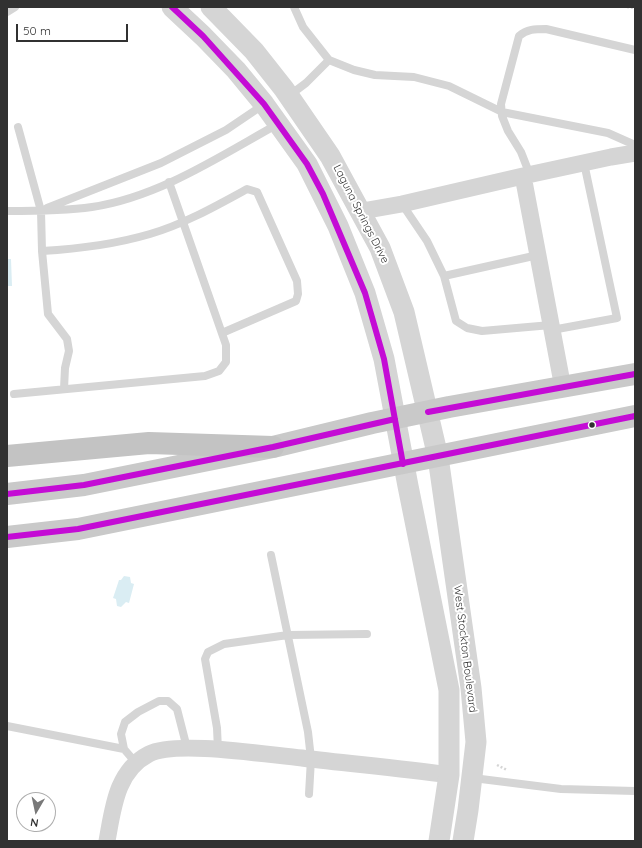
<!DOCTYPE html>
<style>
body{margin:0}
#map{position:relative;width:642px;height:848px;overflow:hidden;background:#fff;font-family:Quicksand,sans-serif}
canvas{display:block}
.frame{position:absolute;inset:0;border:8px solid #313131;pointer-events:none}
.north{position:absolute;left:16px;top:792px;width:40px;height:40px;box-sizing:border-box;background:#fff;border:1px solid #adadad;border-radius:50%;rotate:189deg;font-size:11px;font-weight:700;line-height:16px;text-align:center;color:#313131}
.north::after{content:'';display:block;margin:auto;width:14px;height:18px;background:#797979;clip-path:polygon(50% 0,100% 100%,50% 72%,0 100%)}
.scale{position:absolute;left:16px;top:24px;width:112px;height:18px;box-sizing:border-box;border:2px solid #313131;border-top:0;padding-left:5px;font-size:12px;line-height:14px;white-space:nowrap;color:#313131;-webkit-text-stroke:3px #fff;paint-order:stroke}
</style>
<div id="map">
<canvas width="642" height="848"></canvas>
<div class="frame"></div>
<div class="north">N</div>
<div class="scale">50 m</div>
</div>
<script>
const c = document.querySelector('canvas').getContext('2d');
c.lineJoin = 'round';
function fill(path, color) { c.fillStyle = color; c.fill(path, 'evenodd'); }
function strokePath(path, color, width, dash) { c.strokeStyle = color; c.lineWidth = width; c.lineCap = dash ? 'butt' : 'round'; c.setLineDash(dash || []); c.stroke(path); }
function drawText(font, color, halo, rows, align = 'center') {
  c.font = font + ' Quicksand,sans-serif'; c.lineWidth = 4; c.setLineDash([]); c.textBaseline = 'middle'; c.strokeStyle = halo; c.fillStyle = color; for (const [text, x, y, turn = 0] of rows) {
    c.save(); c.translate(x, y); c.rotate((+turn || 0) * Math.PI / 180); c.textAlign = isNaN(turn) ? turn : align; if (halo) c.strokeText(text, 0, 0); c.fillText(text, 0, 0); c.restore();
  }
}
fill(new Path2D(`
 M7 259H11L12 286H7Z
 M124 576 130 577 131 583 134 584 129 603 126 602 121 607 117 606 116 599 113 598 119 580H121Z`), '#daedf3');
strokePath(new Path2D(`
 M627 7 635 8
 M497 765 507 770`), '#d5d5d5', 2.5, [2, 2]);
strokePath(new Path2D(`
 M294 7 303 27 329 60 354 70 375 75 414 77 449 86 502 112 608 133 635 145
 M7 12 15 7
 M290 95 306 83 329 60
 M18 127 41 211 42 251 48 314 67 339 69 351 65 368 64 389
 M530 175 521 152 508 131 502 116 501 104 519 36C527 29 535 29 546 29L635 50
 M402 204 427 241 444 276 456 321 467 328 482 331 551 325
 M47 208 161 163 226 130 263 105
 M7 211C35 211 64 211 92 207 159 197 220 156 278 124
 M42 251C78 249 116 244 150 234 184 224 216 206 247 189L257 192 297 281 298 294 296 301 222 333
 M444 276 538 255
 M552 330 617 318 584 163
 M14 394 205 376 219 371 226 362V345L169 182
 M271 555 308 732 311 759 309 794
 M7 726 124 749 136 763
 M124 749 121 734 125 722 138 712 159 701H168L177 709 187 748
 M218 750 217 728 205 659 208 652 224 644 288 635 367 634
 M473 778 561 789 635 791`), '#d5d5d5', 8);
strokePath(new Path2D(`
 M523 176 611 157 635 153
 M362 211 402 204 523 176 563 388
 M107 841C113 809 116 771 149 754 176 740 268 755 302 758 351 764 400 768 449 775`), '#d5d5d5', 17);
strokePath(new Path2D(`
 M172 7 203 36 236 70 264 104 307 164 338 226 365 293 384 359 408 486 449 690V775L439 841
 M211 7 254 51 284 89 330 156 380 248 404 312 438 457 471 688 476 742 468 810 463 841`), '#d5d5d5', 21);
strokePath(new Path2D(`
 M7 494 84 485 273 447 372 423 449 407 635 374
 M7 537 78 529 635 416`), '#c9c9c9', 22);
strokePath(new Path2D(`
 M7 456 149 443 273 447`), '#c3c3c3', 22);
strokePath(new Path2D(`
 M172 7 203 36 264 104 307 164 323 194 365 293 384 359 403 464
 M428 412 635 374
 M7 494 84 485 273 447 395 419
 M7 537 78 529 635 416`), '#c40bd5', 6);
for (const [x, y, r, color] of [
 [592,425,3.5,"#313131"]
]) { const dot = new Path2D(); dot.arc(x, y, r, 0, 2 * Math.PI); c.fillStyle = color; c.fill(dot); strokePath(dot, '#fff', 1.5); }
drawText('11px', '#313131', '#fff', [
 ["Laguna Springs Drive",361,214,63],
 ["West Stockton Boulevard",465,649,83]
]);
</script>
